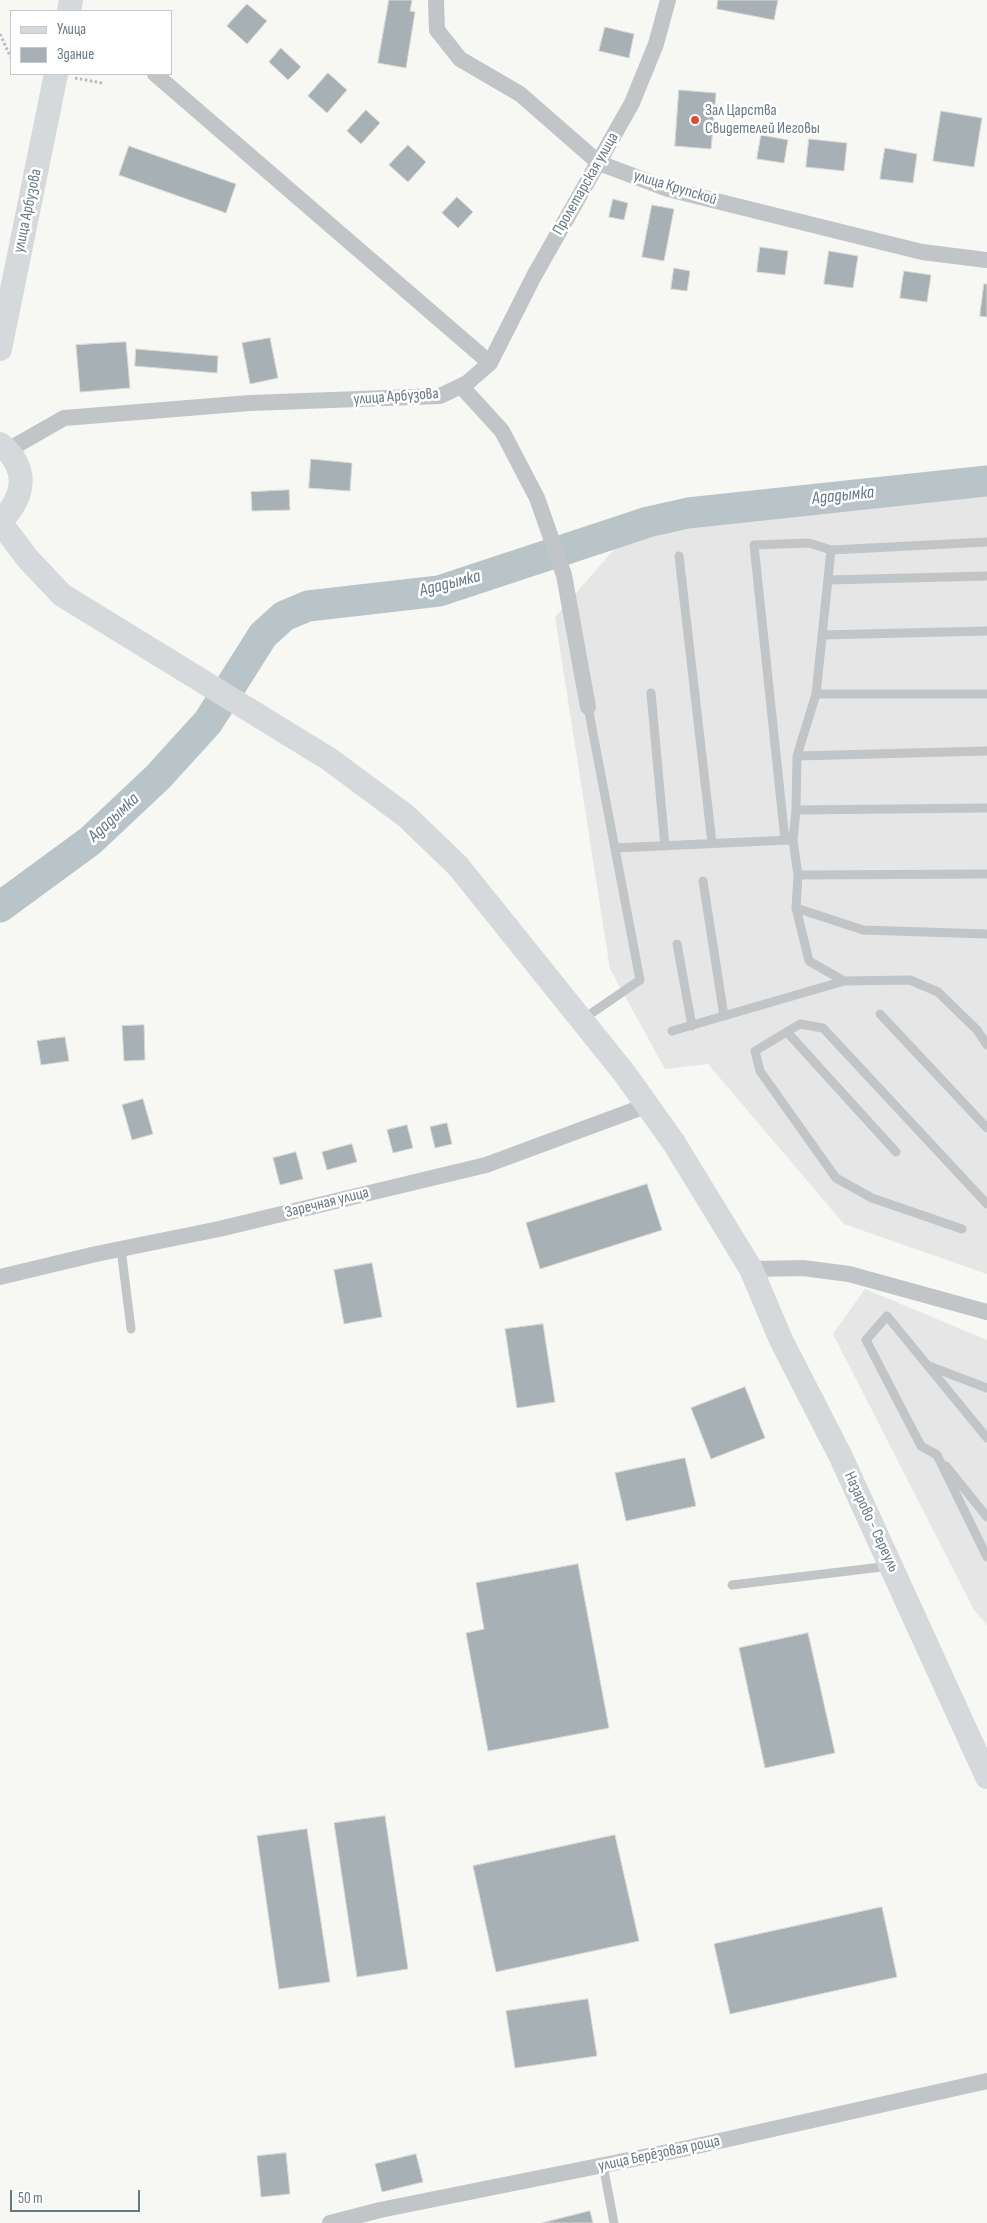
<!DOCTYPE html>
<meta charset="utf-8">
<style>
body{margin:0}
#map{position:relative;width:987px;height:2223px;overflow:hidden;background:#f7f7f4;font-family:"Sofia Sans Condensed",sans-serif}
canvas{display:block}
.legend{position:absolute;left:10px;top:10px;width:162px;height:65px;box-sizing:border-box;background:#fff;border:1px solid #c2c9ce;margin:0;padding:6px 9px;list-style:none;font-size:15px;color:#677984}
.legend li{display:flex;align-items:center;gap:10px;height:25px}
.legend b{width:25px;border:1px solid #c2c9ce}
.scale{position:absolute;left:10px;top:2190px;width:130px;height:22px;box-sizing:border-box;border:2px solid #677984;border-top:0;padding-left:6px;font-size:15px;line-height:18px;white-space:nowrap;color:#677984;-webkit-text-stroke:4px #fff;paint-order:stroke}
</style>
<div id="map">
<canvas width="987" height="2223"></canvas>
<ul class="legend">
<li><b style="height:6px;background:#d5d9dc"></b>Улица</li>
<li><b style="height:14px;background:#a7b0b5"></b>Здание</li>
</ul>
<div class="scale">50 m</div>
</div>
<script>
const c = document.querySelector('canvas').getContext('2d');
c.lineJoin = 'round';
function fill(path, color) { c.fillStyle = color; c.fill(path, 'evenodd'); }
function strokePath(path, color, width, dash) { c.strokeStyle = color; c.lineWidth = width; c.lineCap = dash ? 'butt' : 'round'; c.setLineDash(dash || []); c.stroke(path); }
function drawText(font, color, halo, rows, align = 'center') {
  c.font = font + ' "Sofia Sans Condensed",sans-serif'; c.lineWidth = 5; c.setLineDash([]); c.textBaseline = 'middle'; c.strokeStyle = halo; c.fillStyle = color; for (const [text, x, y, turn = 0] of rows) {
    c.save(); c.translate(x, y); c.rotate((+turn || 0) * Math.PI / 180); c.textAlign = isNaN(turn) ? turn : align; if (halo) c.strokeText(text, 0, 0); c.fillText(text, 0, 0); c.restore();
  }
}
fill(new Path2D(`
 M987 496V1274L844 1224 708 1064 665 1069 610 969 555 617 632 529 753 507Z
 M865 1289 987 1340V1625L974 1610 833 1334Z`), '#e5e6e5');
strokePath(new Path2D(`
 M0 907 90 841 158 777 208 722 263 635 284 616 308 606 439 591 648 522 688 513 987 481`), '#b8c4c8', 31);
const building = new Path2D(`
 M389 0H412L410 11 415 12 406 68 378 63Z
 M718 0H778L774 20 717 9Z
 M247 4 267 21 247 44 227 26Z
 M605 27 634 34 629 58 599 51Z
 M281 48 301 67 288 80 269 62Z
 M328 73 347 90 327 113 308 96Z
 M679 90 716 93 711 149 675 146Z
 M366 110 380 123 361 144 347 131Z
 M941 111 982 118 974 167 933 161Z
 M761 135 788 140 784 163 757 159Z
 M809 139 847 143 844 171 806 167Z
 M408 145 426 162 408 182 389 165Z
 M129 146 236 184 226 213 119 175Z
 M885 148 917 154 913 183 880 179Z
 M457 197 473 212 458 228 442 213Z
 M613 199 628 203 624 220 609 217Z
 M652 205 674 209 664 261 642 257Z
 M760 247 788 251 785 275 757 272Z
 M829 251 858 256 853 288 824 284Z
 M674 268 690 271 687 291 671 289Z
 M904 271 931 275 927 302 900 298Z
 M984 284H987V317L980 316Z
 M270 338 278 378 250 384 242 343Z
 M126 342 130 388 80 392 76 345Z
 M136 349 218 356 217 373 135 366Z
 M311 459 352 463 350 491 309 488Z
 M289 490 290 510 252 511 251 492Z
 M144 1025 145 1060 124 1061 122 1026Z
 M65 1037 69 1061 41 1065 37 1041Z
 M143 1099 153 1134 132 1140 122 1105Z
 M447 1123 452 1144 435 1148 430 1127Z
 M407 1125 413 1148 393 1153 387 1130Z
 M352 1144 357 1162 327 1170 322 1152Z
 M296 1152 303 1179 280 1185 273 1158Z
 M647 1184 662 1230 540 1269 526 1223Z
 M372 1263 382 1317 344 1324 334 1270Z
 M543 1324 555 1402 517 1408 505 1329Z
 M745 1387 765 1438 711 1459 691 1408Z
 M685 1458 696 1506 626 1521 615 1473Z
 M578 1564 609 1728 488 1751 466 1633 484 1629 476 1583Z
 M808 1633 835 1753 765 1768 739 1648Z
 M385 1816 408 1969 357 1977 334 1823Z
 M307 1829 330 1982 279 1989 257 1836Z
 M615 1835 639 1941 496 1972 473 1866Z
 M882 1907 897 1977 730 2014 714 1944Z
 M588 1999 597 2056 515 2068 506 2011Z
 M286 2153 290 2194 261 2197 257 2156Z
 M416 2154 423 2182 382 2192 375 2164Z
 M590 2211 593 2223H542Z`);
fill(building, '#a7b0b5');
strokePath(building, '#d9d9d7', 1);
strokePath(new Path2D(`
 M0 34 11 58
 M75 78 102 83`), '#b9bcbe', 3, [2.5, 2.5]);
strokePath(new Path2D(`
 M831 550 987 542
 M679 556 712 843
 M828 580 987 576
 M822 635 987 631
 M651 693 665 846
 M816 694H987
 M797 756 987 751
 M796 810 987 808
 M785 840 754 545 809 543 831 550 816 694 797 756 796 810 793 840 798 875 796 908
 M615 848 789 840
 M798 875 987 874
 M703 881 724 1016
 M987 934 863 930 796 908 809 961 844 981 910 980 938 992 977 1030 987 1045
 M677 944 692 1026
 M880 1014 987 1128
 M583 1019 640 980 588 707
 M672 1031 844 981
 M787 1032 896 1152
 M962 1229 872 1198 836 1178 760 1071 755 1051 800 1024 823 1028 987 1204
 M121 1249 131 1329
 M929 1366 987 1388
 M987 1438 887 1316 866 1340 921 1446 937 1455 987 1557
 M946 1466 987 1517
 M732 1585 890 1566
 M603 2165 614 2223`), '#c1c5c8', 9);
strokePath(new Path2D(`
 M436 0 437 30 460 59 520 94 599 163 668 189 922 252 987 260
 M155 74 490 363
 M461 386 502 431 537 498 564 575 588 707
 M8 450 64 418 250 403 440 396 467 383 490 363 534 276 632 103 656 44 668 0
 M751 1269 803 1268 849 1274 987 1312
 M0 1277 96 1254 219 1229 486 1165 648 1105
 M330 2223 380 2210 688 2148 987 2081`), '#c1c5c8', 16);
strokePath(new Path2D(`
 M69 11 71 0
 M0 349 56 74
 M0 444C30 468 25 497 0 522
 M0 522 28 559 62 595 329 759 406 816 458 866 625 1074 674 1143 751 1269 781 1340 841 1457 987 1777`), '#d5d9dc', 24);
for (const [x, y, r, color] of [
 [695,120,5,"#de4d2d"]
]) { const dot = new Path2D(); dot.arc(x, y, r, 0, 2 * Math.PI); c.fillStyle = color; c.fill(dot); strokePath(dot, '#fff', 2); }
drawText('16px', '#677984', '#fff', [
 ["Зал Царства",705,111],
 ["Свидетелей Иеговы",705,129]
], 'left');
drawText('16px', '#677984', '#fff', [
 ["Пролетарская улица",586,184,-60],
 ["улица Крупской",675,188,17],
 ["улица Арбузова",28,211,-78],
 ["улица Арбузова",396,397,-4],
 ["Заречная улица",327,1203,-14],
 ["Назарово - Сереуль",871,1522,65],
 ["улица Берёзовая роща",659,2154,-12]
]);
drawText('italic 18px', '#637a80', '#fff', [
 ["Ададымка",843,496,-6],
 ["Ададымка",450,584,-14],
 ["Ададымка",114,818,-43]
]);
</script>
